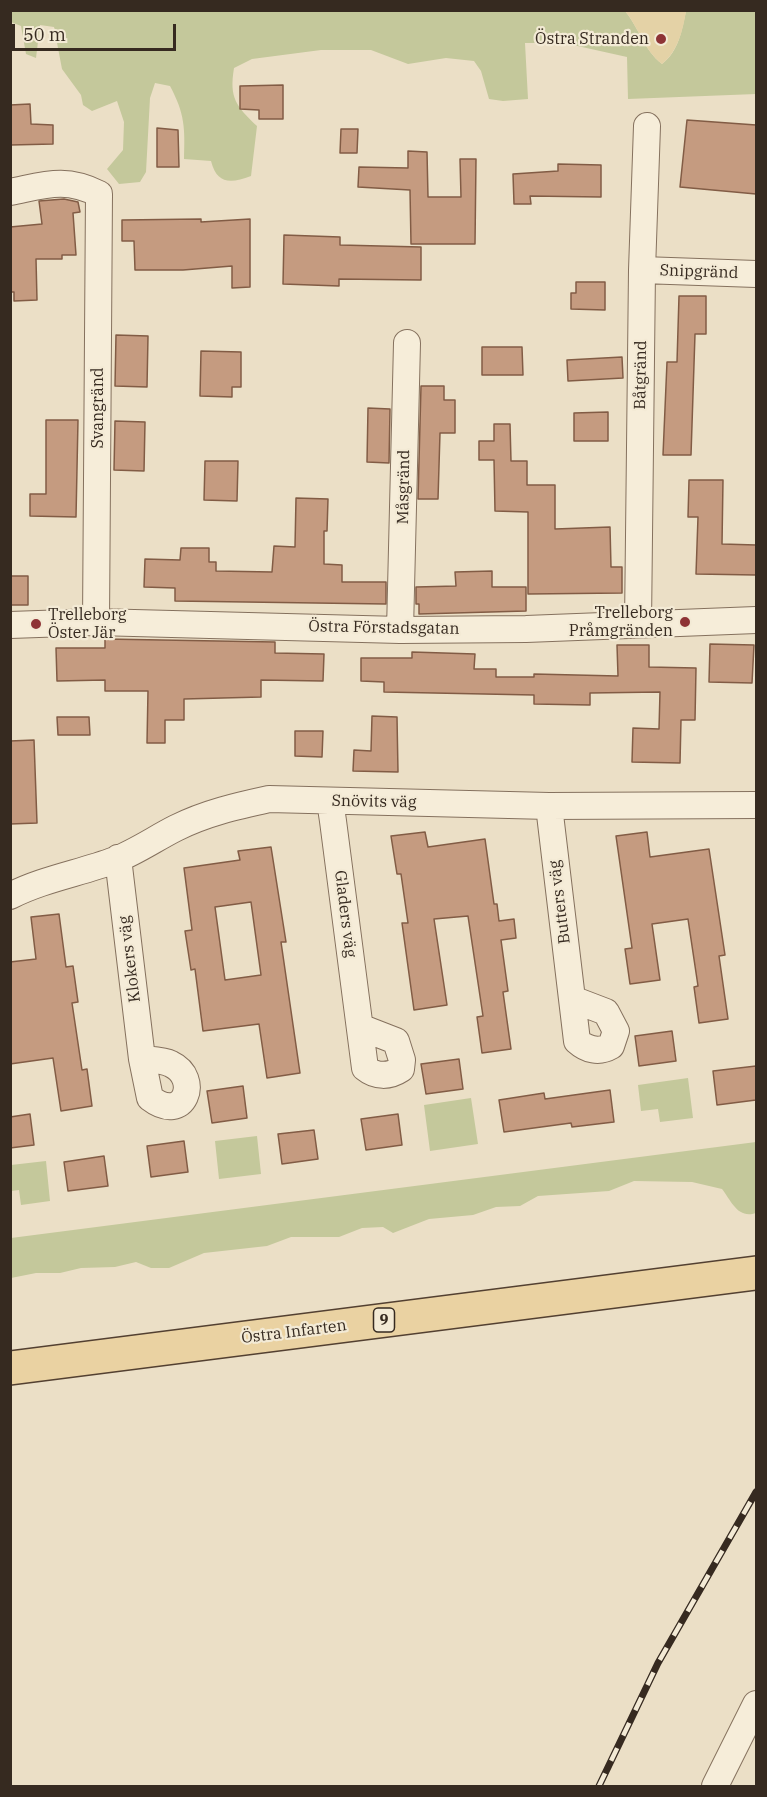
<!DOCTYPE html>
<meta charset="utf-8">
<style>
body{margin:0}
#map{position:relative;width:767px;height:1797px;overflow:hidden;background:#ebdfc6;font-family:"IBM Plex Serif",serif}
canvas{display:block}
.frame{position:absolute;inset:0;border:12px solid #362a20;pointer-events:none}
.scale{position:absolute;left:12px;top:24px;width:164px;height:27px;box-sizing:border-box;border:3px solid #362a20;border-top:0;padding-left:8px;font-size:18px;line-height:21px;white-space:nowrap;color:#362a20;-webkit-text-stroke:4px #f3ead5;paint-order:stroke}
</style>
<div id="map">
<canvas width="767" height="1797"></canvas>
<div class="frame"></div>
<div class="scale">50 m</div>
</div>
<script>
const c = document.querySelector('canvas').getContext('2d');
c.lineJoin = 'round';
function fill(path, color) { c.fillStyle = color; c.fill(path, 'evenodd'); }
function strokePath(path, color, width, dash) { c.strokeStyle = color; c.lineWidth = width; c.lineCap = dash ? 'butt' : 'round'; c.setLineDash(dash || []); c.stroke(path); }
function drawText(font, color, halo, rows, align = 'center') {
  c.font = font + ' "IBM Plex Serif",serif'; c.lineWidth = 4.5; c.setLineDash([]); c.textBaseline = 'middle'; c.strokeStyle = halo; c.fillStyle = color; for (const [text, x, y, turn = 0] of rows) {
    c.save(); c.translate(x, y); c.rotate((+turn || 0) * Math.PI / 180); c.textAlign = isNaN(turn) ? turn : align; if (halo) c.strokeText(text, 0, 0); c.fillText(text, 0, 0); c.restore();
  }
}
fill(new Path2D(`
 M10 11H625C639 28 644 50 662 64 679 51 682 30 686 11H756V94L628 99 627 57 564 43H525L528 99 503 101 489 99 481 71 474 61 446 58 408 64 371 50H321L252 59 234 68C229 98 236 106 257 126L251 176C230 184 217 184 211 161L184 159C185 128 185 114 170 86L155 83 150 98 146 172 140 182 119 184 107 169 123 150 124 122 117 101 92 111 83 105 81 95 62 69 54 27 40 25 36 58 26 54 21 26 11 22Z
 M688 1078 693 1118 660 1122 658 1109 641 1111 638 1085Z
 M471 1098 478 1144 430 1151 424 1105Z
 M257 1136 261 1174 219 1179 215 1141Z
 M756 1142V1213C738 1219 732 1202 722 1189L692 1182 634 1181 609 1191 538 1196 520 1206 496 1207 473 1215 429 1219 393 1233 383 1227 362 1228 339 1237H291L267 1246 204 1253 169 1268H151L136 1262 115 1267 81 1268 60 1273H36L11 1278V1238Z
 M46 1161 50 1201 21 1205 19 1190 11 1191V1165Z`), '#c4c89b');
fill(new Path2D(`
 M625 11H686C683 30 678 51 662 64 644 50 639 28 625 11Z`), '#e4d2a6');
const building = new Path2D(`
 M283 85V119H259V110L240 109V86Z
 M30 104 31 124 53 125V144L10 145V105Z
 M687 120 756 125V194L680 187Z
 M157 128 178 130 179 167H157Z
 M341 129H358L357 153H340Z
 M408 151 427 152 428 197H461L460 159H476L475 244H411L410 190 358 187 359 167 408 168Z
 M558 164 601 165V197L530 196 531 204H514L513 174 558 171Z
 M64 199 78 202 80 212 73 213 76 255H62V259H36L37 300 14 301V292H10V227L42 224 39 201Z
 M201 219V222L250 219V287L232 288V266L183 270H135L134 241H122V220Z
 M284 235 340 237V245L421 247V280L339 279V286L283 284Z
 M576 282H605V310L571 309V293H576Z
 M679 296H706V334H695L691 455H663L667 362H677Z
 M116 335 148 336 147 387 115 386Z
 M482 347H522L523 375H482Z
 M201 351 241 352V387H232V397L200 396Z
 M622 357 623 378 568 381 567 360Z
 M421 386H444V400H455V433H440L438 499H418Z
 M368 408 390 409 389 463 367 462Z
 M608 412V441H574V413Z
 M46 420H78L76 517 30 516V494H46Z
 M115 421 145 422 144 471 114 470Z
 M494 424H510L511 461H527V485H555V529L610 527 611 567H622V593L528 594V512L495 511 494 460H479V441H494Z
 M205 461H238L237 501 204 500Z
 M689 480H723L722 544 756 545V575L696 574 698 517H688Z
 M296 498 328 499 327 531H324V564L342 565V582H386V604L175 601V588L144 587 145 559 180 560 181 548H209V562H216V571L272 572 274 546 295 547Z
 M492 571V587H526V611L419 614V604H416V587L456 586 455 572Z
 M10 576H28V605H10Z
 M105 639 275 642V653L324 654 323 681 261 680V697L184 699V720H165V743H147L148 691H105V680L57 681 56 648H105Z
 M710 644 754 645 752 683 709 682Z
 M617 645H649V667L696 668 695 720H681L680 763 632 762 633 728 659 729 660 692 590 693V705L534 704V695L384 692V682L361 681V658H412V652L475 654 474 669H496V677H534V674L618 676Z
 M372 716 397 717 398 772 353 771 354 750 371 751Z
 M57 717H89L90 735H58Z
 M295 731H323L322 757 295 756Z
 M34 740 37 823 10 824V741Z
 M425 832 428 847 485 839 494 904H497L499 921 514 919 516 938 501 940 508 991 503 992 511 1049 482 1053 477 1017 483 1016 468 916 434 919 447 1005 414 1010 402 923H408L401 874H397L391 836Z
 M647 832 650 857 709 849 725 955 719 956 728 1019 699 1023 694 987 698 986 688 919 652 924 660 980 630 984 625 949 632 948 616 836Z
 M271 847 286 942H281L300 1073 267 1078 259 1024 203 1031 195 969 191 970 185 931 192 930 184 868 240 860 238 851ZM251 902 261 975 225 980 215 907Z
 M59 914 66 967 73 966 78 1002 72 1003 82 1070 87 1069 92 1106 61 1111 53 1058 10 1064V962L36 959 31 917Z
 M672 1031 676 1061 639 1066 635 1036Z
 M459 1059 463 1089 426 1094 421 1064Z
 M756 1066V1100L717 1105 713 1071Z
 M243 1086 247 1118 212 1123 207 1091Z
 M610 1090 614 1122 572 1127 571 1123 504 1132 499 1100 544 1093 545 1099Z
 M30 1114 34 1145 10 1148V1117Z
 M398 1114 402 1145 366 1150 361 1119Z
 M314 1130 318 1159 282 1164 278 1134Z
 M184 1141 188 1172 151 1177 147 1146Z
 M104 1156 108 1186 68 1191 64 1162Z`);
fill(building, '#c59b80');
strokePath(building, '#825c45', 1.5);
const street = new Path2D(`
 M10 192C46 185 65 177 99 194L96 622
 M642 270 756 274
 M638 624 642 270 647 126
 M10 625 96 622 400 630 526 629 756 620
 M400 630 407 343
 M330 801 333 821 365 1068C376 1077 389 1077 401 1069L402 1060 396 1041 360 1027
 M549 806 577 1041C587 1050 599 1053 611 1046L616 1031 606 1012 572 999
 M118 858 142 1059 150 1098C185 1125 201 1078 171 1064 163 1060 151 1060 142 1059
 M10 896C43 879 81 873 115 860 136 852 156 838 176 828 206 813 237 806 269 799L549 806 756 805
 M715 1786 756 1704`);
const primary = new Path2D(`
 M10 1368 756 1273`);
strokePath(street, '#85715e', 28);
strokePath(primary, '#534031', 36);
strokePath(street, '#f6edd9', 26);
strokePath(primary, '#ead2a2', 33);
const rail = new Path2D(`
 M599 1786 658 1663 756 1492`);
strokePath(rail, '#362a20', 7);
strokePath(rail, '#f3ead5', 4.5, [14]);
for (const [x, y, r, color] of [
 [661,39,6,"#8e3335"],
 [685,622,6,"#8e3335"],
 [36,624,6,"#8e3335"]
]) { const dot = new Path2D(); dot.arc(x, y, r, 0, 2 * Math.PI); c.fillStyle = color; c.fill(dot); strokePath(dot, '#f3ead5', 2); }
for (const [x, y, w] of [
 [384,1320,21]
]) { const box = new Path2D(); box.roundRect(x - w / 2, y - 12, w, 24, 4.5); c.fillStyle = '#f3ead5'; c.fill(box); strokePath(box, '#362a20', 1.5); }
drawText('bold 15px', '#362a20', null, [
 ["9",384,1320]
]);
drawText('16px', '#362a20', '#f3ead5', [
 ["Östra Stranden",649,39],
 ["Trelleborg",673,613],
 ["Pråmgränden",673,631],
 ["Trelleborg",48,615,"left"],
 ["Öster Jär",48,633,"left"]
], 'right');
drawText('16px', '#362a20', '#f3ead5', [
 ["Snipgränd",699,272,2],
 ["Båtgränd",641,375,-89],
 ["Svangränd",98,408,-90],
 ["Måsgränd",404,487,-89],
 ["Östra Förstadsgatan",384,628,1],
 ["Snövits väg",374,802,1],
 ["Butters väg",560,902,-97],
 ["Gladers väg",345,914,83],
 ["Klokers väg",130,959,-97],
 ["Östra Infarten",294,1332,-7]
]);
</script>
